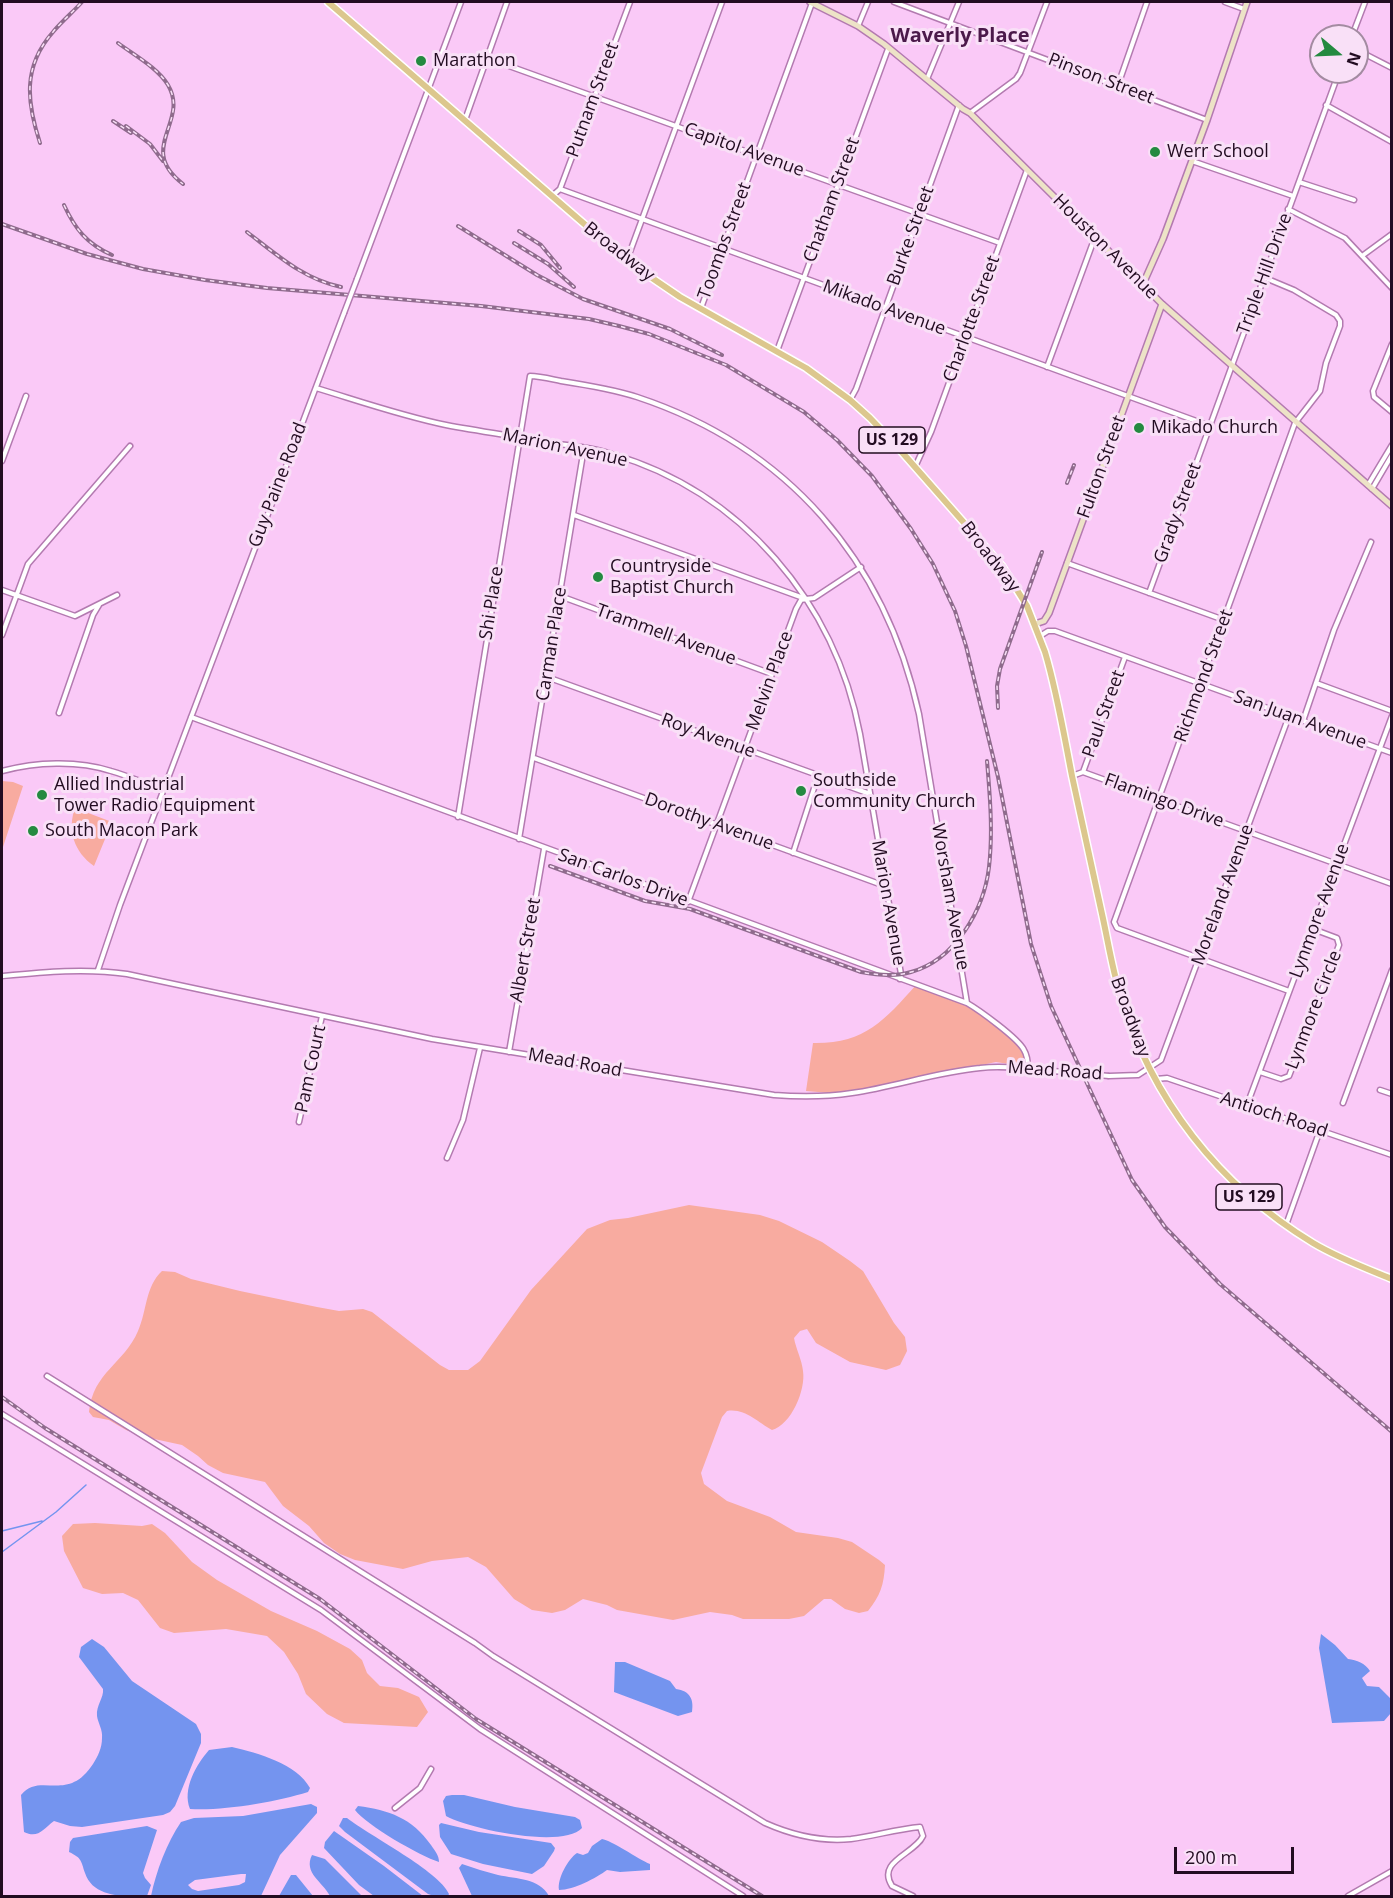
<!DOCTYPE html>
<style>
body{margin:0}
#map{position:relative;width:1393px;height:1898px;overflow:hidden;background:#fac9f7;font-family:"Open Sans",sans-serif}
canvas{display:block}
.frame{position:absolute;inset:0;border:3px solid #220c21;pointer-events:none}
.north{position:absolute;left:1309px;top:24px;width:60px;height:60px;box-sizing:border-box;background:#f9e0f7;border:2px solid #a38ba1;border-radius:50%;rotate:109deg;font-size:16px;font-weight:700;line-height:24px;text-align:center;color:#220c21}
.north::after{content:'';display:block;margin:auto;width:21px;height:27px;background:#248a40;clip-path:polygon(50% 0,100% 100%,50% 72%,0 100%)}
.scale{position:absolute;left:1174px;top:1847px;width:120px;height:27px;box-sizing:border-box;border:3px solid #220c21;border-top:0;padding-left:8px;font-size:18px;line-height:21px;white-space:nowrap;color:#220c21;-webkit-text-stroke:4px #f9e0f7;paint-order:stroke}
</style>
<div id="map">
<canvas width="1393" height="1898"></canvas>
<div class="frame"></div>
<div class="north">N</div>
<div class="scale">200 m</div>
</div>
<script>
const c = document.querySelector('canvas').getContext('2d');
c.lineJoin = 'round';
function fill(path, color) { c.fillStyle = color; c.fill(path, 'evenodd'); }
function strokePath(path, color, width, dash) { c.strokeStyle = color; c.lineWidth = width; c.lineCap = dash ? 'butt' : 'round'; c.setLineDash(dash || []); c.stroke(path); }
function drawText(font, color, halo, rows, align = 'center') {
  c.font = font + ' "Open Sans",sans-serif'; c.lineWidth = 6; c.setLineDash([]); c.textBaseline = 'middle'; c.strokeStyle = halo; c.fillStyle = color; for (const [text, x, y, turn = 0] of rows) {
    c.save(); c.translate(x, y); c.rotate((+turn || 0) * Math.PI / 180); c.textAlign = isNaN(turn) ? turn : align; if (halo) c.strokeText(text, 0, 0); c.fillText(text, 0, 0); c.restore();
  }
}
fill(new Path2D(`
 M2 781 13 782 23 786 3 847H2Z
 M75 808 112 822 94 866C74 852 67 830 75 808Z
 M916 985 968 1004 979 1011 1020 1045 1027 1056 1028 1067 996 1062 870 1088 830 1093 806 1091 813 1043C864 1044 884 1021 916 985Z
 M689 1205 760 1215 779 1221 822 1242 850 1261 863 1271 894 1323 905 1337 907 1351 900 1365 886 1370 850 1362 816 1343 807 1329 800 1331 794 1338C796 1349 802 1360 803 1371 806 1390 791 1425 772 1430 757 1422 745 1408 727 1411L722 1417 701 1473 704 1484 727 1501 770 1517 796 1532 838 1538 852 1542 879 1560 885 1565C884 1585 880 1596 868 1611L859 1613 845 1609 831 1599H824L804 1616 789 1619H743L732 1615 710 1612 673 1620 617 1610 607 1605 583 1599 565 1610 552 1613 532 1610 514 1599 486 1567 468 1557 432 1561 403 1569 355 1560 340 1554 324 1543 309 1526 283 1506 265 1482 223 1473 208 1465 198 1456 182 1445 145 1437 126 1430 109 1420 93 1417 89 1412C93 1372 124 1364 138 1331 147 1311 145 1287 162 1271L175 1272 191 1279 240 1291 317 1307 339 1311 363 1309 372 1312 440 1365 449 1370H468L480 1361 531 1290 587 1229 610 1220 628 1218Z
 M95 1523 142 1526 152 1524 165 1533 192 1562 217 1580 271 1611 317 1631 350 1649 362 1660 367 1673 380 1686 398 1688 419 1697 428 1712 417 1727 344 1723 327 1714 306 1694 298 1674 284 1652 267 1636 226 1629 174 1633 160 1628 138 1600 123 1593 102 1594 83 1588 64 1551 62 1536 73 1524Z`), '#f8aba0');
fill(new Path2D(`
 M1321 1634 1335 1645 1348 1659C1357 1660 1365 1663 1370 1671L1362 1678 1367 1686 1379 1687 1391 1699V1713L1384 1721 1332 1723 1319 1648Z
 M92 1639 104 1647 132 1681 196 1724 201 1734V1743L175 1806 170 1812 163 1815 82 1827 70 1826 54 1821C43 1829 38 1839 24 1832L21 1795C40 1771 67 1804 93 1764 98 1756 102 1748 102 1738 103 1730 98 1723 97 1716 96 1705 104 1698 103 1689L79 1657 81 1647Z
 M615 1662H625L670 1681 676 1689C690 1691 694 1699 692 1712L678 1716 614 1692Z
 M232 1747C258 1753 297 1764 310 1788L308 1792C276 1802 224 1811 190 1809 182 1789 196 1765 209 1750Z
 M452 1795H464L515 1807 575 1817 580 1820 582 1828C563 1849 469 1829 446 1816L443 1801 446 1796Z
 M311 1804 317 1807V1813L280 1855 261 1896H151C156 1872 167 1842 181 1822L194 1818 243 1816ZM241 1874H246L245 1882 239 1885 198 1891 192 1889 188 1885 195 1880Z
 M358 1806C389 1810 412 1818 431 1845 435 1851 439 1855 439 1862 420 1856 366 1825 355 1810Z
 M343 1818H347C370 1836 439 1871 449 1894L448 1896H434L428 1894 345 1832 339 1826Z
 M441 1823 479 1832 551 1843 555 1848 554 1851 544 1866 532 1874 483 1864 451 1854 440 1837 439 1825Z
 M147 1826 157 1830 143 1873 145 1878 151 1885 147 1896C126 1897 93 1898 85 1873 81 1861 82 1858 69 1852L70 1842 73 1838Z
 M334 1831 384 1866 423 1896H374L359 1885 324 1848 325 1842Z
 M602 1839C611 1840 638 1859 650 1864V1870L620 1872 607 1870C596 1878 574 1890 559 1890 557 1879 568 1859 577 1853L583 1855 588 1853 592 1846Z
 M312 1855 325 1859 362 1896H330C323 1882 303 1873 312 1855Z
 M462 1864C474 1868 486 1872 498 1875 517 1879 539 1878 549 1896H472L459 1868Z
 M291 1875H296L313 1896H279Z`), '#7494ef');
strokePath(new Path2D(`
 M2 1531 42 1521
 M2 1552 56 1512 86 1485`), '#7494ef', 1.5);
const street = new Path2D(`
 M894 2 1207 120
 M1225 2 1244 9
 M858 26 868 2
 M1352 36 1365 2
 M1357 50 1392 68
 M487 58 1000 243
 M927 79 959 2
 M1118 85 1147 2
 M1326 105 1392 142
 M970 113 1016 79 1020 73 1047 2
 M465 120 507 2
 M1192 161 1293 196
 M1299 182 1354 200
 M560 189 1210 426
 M552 196 560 189 630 2
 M1288 209 1345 238 1392 288
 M1362 256 1392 234
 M627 260 722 2
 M1263 277 1294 290 1336 315 1340 321V326L1326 363 1320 391 1295 423 1114 922 1117 928 1289 991
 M357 279 461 2
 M701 308 812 3
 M1392 344 1373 391 1374 397 1392 412
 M777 351 888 49
 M1047 367 1095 237
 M316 388C359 401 402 416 446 425 483 432 521 437 558 444 576 446 594 448 612 454 742 492 835 602 860 734L901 974 900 979
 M850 400 856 389 959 105
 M2 461 26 396
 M915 467 931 432 1027 170
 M1368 485 1392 445
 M1372 489 1392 455
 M574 515 806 599 814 598 861 567
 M1067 563 1224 620
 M2 590 75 616 117 595
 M1149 593 1339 72
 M560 596 772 674
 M2 635 28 564 130 446
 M1040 636 1048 631H1055L1392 753
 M547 677 870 794
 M1316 683 1392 711
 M59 713 93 615 99 605
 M191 717 967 1003C979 1010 1018 1038 1024 1050 1027 1055 1028 1063 1028 1069
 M1303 721 1334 630 1371 542
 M534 758 885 886
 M2 771C36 762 77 760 111 771 129 776 146 784 164 790
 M1083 772 1125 657
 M1072 776 1083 772 1392 884
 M458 817 530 376C540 376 551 379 561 381 587 385 612 389 637 397 788 447 885 560 919 714L967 1003
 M519 839 584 448
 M793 853 818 776
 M688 902 796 609 801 600 806 599
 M98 970 120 905 344 313
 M2 976C44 972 85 968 127 974L432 1039 774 1095C800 1097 826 1097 852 1093 895 1087 936 1072 980 1068 1004 1065 1029 1069 1053 1071
 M509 1052 544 849
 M1260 1072 1281 1079 1289 1076 1339 945 1337 938 1313 929
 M1109 1076 1138 1075 1161 1060 1289 716
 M1156 1079 1167 1078 1392 1155
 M1380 1090 1392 1094
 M1343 1103 1392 970
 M1247 1105 1392 716
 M299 1122 322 1016
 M447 1158 463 1120 480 1048
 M1286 1225 1320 1130
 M47 1376 475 1643 493 1656 765 1823C792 1835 821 1842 851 1839 874 1836 897 1829 920 1827L923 1836C915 1854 876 1861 892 1886L913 1896
 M2 1414 321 1610 480 1729 743 1896
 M395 1808 420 1788 431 1769
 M1348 1896 1392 1871`);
const secondary = new Path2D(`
 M810 2 858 26 884 44 963 109 970 113 1162 304 1392 506
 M1143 284 1163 239 1207 120 1247 2
 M1035 624 1044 621 1049 613 1162 304`);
const primary = new Path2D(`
 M328 2 627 261 680 297 806 368 850 400 870 418 893 442 1002 566 1027 606 1045 652C1057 692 1064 735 1072 776 1082 822 1092 868 1102 914 1108 941 1112 968 1120 994 1151 1099 1219 1186 1313 1243 1338 1258 1365 1268 1392 1279`);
strokePath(street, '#b37ab0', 7);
strokePath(secondary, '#b37ab0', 8);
strokePath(primary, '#fff', 9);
strokePath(street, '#fff', 4);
strokePath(secondary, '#ede3c7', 5);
strokePath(primary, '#dcc78e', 6);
const rail = new Path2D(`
 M118 43C134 55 158 68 168 85 190 122 136 148 183 184
 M113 121 131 133
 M126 126 150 144 163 161
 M40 143C27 103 22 67 53 32 62 21 73 12 82 2
 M64 205C75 229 87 244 112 255
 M2 224 87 254 143 269 205 280 267 288 481 306 589 319 619 326 649 334 726 365 804 412 837 440 872 476 911 529 933 564 955 611 966 646 998 777 1031 944 1051 1006 1132 1180 1165 1227 1220 1284 1392 1432
 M458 226 537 275 583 299 670 329 722 355
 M519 231 541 245 560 268
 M247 232C276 254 303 279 341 287
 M514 243 548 264 574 287
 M1067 483 1074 465
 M998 708 997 686 1000 669 1042 552
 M550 866 645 901 690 909 861 972C877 975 895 977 911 972 955 960 984 910 989 867 993 832 990 796 987 761
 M2 1397 45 1428 320 1599 476 1719 762 1896`);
strokePath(rail, '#8f6b8d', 4);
strokePath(rail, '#f9e0f7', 1.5, [4.5]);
const streetBridge = new Path2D(`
 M344 313 357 279
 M1053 1071 1109 1076`);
strokePath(streetBridge, '#b37ab0', 7, []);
strokePath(streetBridge, '#fff', 4);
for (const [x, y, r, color] of [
 [421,61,6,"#248a40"],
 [1155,152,6,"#248a40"],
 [1139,428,6,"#248a40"],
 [598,577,6,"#248a40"],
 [801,791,6,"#248a40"],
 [42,795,6,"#248a40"],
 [33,831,6,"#248a40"]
]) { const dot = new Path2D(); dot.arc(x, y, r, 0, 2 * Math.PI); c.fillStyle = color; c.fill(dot); strokePath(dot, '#f9e0f7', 2); }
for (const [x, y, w] of [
 [892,440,66],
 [1249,1197,66]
]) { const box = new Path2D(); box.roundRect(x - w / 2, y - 13, w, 26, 4.5); c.fillStyle = '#f9e0f7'; c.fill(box); strokePath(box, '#220c21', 1.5); }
drawText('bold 16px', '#220c21', null, [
 ["US 129",892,440],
 ["US 129",1249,1197]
]);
drawText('18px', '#220c21', '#f9e0f7', [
 ["Marathon",433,61],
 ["Werr School",1167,152],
 ["Mikado Church",1151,428],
 ["Countryside",610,567],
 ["Baptist Church",610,588],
 ["Southside",813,781],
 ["Community Church",813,802],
 ["Allied Industrial",54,785],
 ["Tower Radio Equipment",54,806],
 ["South Macon Park",45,831]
], 'left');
drawText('18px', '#220c21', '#f9e0f7', [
 ["Pinson Street",1101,79,21],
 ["Putnam Street",593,100,-70],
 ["Capitol Avenue",744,150,20],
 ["Chatham Street",832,200,-70],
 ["Burke Street",911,236,-70],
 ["Toombs Street",725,241,-70],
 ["Houston Avenue",1105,247,45],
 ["Broadway",619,252,38],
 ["Triple Hill Drive",1265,274,-70],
 ["Mikado Avenue",884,308,20],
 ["Charlotte Street",972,319,-70],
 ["Marion Avenue",565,448,12],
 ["Fulton Street",1102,467,-70],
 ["Guy Paine Road",278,485,-69],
 ["Grady Street",1178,513,-70],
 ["Broadway",990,557,52],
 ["Shi Place",492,603,-81],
 ["Trammell Avenue",666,635,20],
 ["Carman Place",552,644,-81],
 ["Richmond Street",1204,676,-70],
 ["Melvin Place",770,681,-70],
 ["Paul Street",1104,714,-70],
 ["San Juan Avenue",1300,720,20],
 ["Roy Avenue",708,736,20],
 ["Flamingo Drive",1164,801,20],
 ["Dorothy Avenue",709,822,20],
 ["San Carlos Drive",623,878,20],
 ["Moreland Avenue",1223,895,-70],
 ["Worsham Avenue",950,897,80],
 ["Marion Avenue",888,903,80],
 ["Lynmore Avenue",1320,911,-70],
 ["Albert Street",526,950,-80],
 ["Lynmore Circle",1314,1010,-69],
 ["Broadway",1130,1017,70],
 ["Mead Road",575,1063,10],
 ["Pam Court",311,1069,-78],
 ["Mead Road",1055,1071,4],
 ["Antioch Road",1274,1115,18]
]);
drawText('bold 20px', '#4b194a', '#f9e0f7', [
 ["Waverly Place",960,36]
]);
</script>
